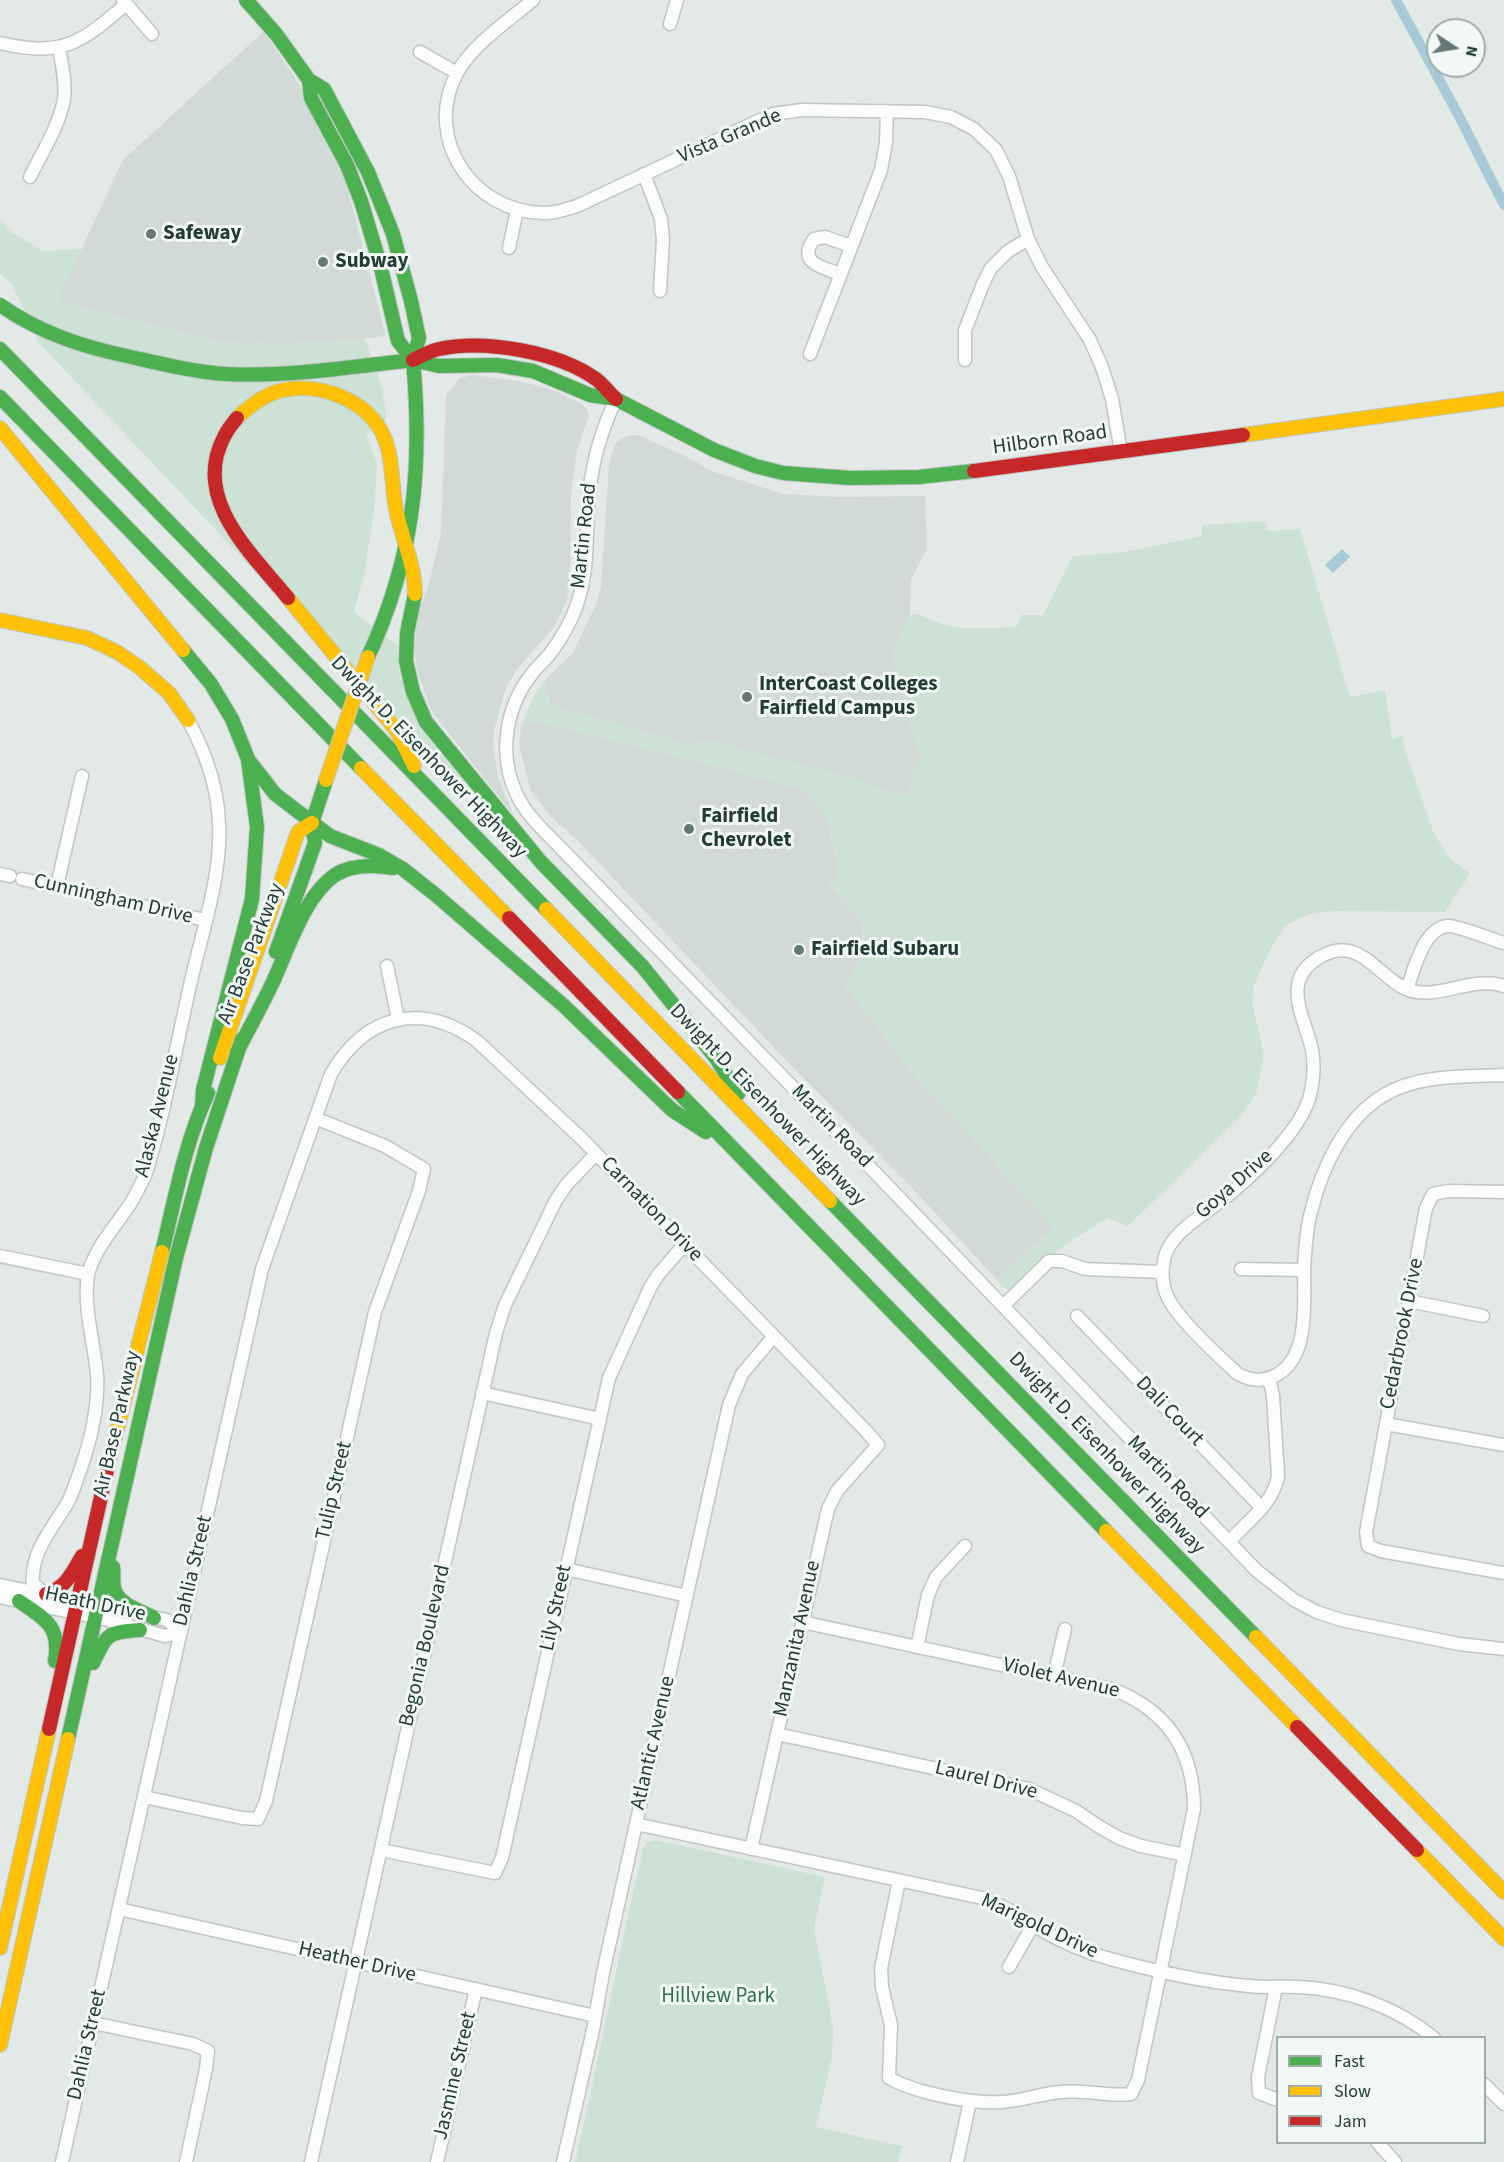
<!DOCTYPE html>
<style>
body{margin:0}
#map{position:relative;width:1504px;height:2162px;overflow:hidden;background:#e3e9e7;font-family:"Source Sans 3",sans-serif}
canvas{display:block}
.legend{position:absolute;left:1276px;top:2036px;width:210px;height:108px;box-sizing:border-box;background:#f2f8f5;border:2px solid #9faca9;margin:0;padding:8px 10px;list-style:none;font-size:18px;color:#223b37}
.legend li{display:flex;align-items:center;gap:12px;height:30px}
.legend b{width:30px;border:2px solid #9faca9}
.north{position:absolute;left:1426px;top:18px;width:60px;height:60px;box-sizing:border-box;background:#f2f8f5;border:2px solid #9faca9;border-radius:50%;rotate:102deg;font-size:16px;font-weight:700;line-height:24px;text-align:center;color:#223b37}
.north::after{content:'';display:block;margin:auto;width:21px;height:27px;background:#667875;clip-path:polygon(50% 0,100% 100%,50% 72%,0 100%)}
</style>
<div id="map">
<canvas width="1504" height="2162"></canvas>
<ul class="legend">
<li><b style="height:8px;background:#4caf50"></b>Fast</li>
<li><b style="height:8px;background:#ffc107"></b>Slow</li>
<li><b style="height:8px;background:#c62828"></b>Jam</li>
</ul>
<div class="north">N</div>
</div>
<script>
const c = document.querySelector('canvas').getContext('2d');
c.lineJoin = 'round';
function fill(path, color) { c.fillStyle = color; c.fill(path, 'evenodd'); }
function strokePath(path, color, width, dash) { c.strokeStyle = color; c.lineWidth = width; c.lineCap = dash ? 'butt' : 'round'; c.setLineDash(dash || []); c.stroke(path); }
function drawText(font, color, halo, rows, align = 'center') {
  c.font = font + ' "Source Sans 3",sans-serif'; c.lineWidth = 6; c.setLineDash([]); c.textBaseline = 'middle'; c.strokeStyle = halo; c.fillStyle = color; for (const [text, x, y, turn = 0] of rows) {
    c.save(); c.translate(x, y); c.rotate((+turn || 0) * Math.PI / 180); c.textAlign = isNaN(turn) ? turn : align; if (halo) c.strokeText(text, 0, 0); c.fillText(text, 0, 0); c.restore();
  }
}
fill(new Path2D(`
 M264 31 295 78 341 164 386 336 365 339 278 344 218 342 57 301 123 160Z
 M473 375 520 381 553 390 582 404 588 411V418L577 450 571 495 570 581 567 600 555 626 518 668 506 687 494 730 493 743 498 778 514 816 432 712 418 674 414 650 417 616 428 587 441 533 446 395 460 378Z
 M631 435H638L683 455 712 471 783 494 841 497 925 496 927 549 911 579 910 615 892 652 911 730 922 759 914 773 908 797 709 740 691 745 550 705 545 680 573 653 597 602 601 587 609 465 615 444 622 438Z
 M537 721 791 786 804 790 817 801 827 817 840 874 829 884 854 911 862 924 863 955 845 987 866 1011 901 1060 1054 1227 998 1281 913 1189 779 1053 577 840 551 817 530 789 519 745 521 726Z`), '#d2dad7');
fill(new Path2D(`
 M0 221 13 233 43 251 81 249 58 301 218 342 278 344 365 339 383 390 386 420 366 436 377 463 375 502 365 571 354 612 397 645 399 674 520 852 39 343 12 284 0 274Z
 M1265 521 1268 531 1300 529 1350 697 1385 690 1392 739 1402 735 1405 749 1434 834 1449 857 1470 874 1445 912 1335 911 1309 914 1285 926 1270 950 1254 985 1252 1002 1264 1054 1256 1094 1239 1118 1128 1226 1107 1218 1066 1244 1009 1292 998 1281 1054 1227 901 1060 866 1011 844 987 863 955 862 924 854 911 829 883 840 874C831 837 832 800 791 786L537 721 521 726 535 694 545 680 550 705 691 745 709 740 843 775 907 797 914 773 922 759 911 730 892 652 910 615C924 613 924 618 936 622 961 631 991 629 1017 626L1021 615H1043L1073 556 1125 552 1202 536V525Z
 M656 1840 825 1877 814 1928 833 2027 832 2057 816 2127 902 2146 898 2162H575C599 2058 619 1953 643 1848L647 1842Z`), '#cde2d5');
fill(new Path2D(`
 M1342 549 1350 557 1333 573 1325 565Z`), '#a6cbd6');
strokePath(new Path2D(`
 M1396 0 1460 118 1504 205`), '#a6cbd6', 10);
const street = new Path2D(`
 M123 0 152 34
 M533 0C509 20 472 45 457 73 423 137 471 211 542 213 554 214 566 209 577 206L773 114 802 110 925 112 951 117 974 129 996 150 1009 176 1028 239 1042 267 1090 340 1102 367 1112 399 1121 452
 M670 24 677 0
 M0 43C63 57 80 44 126 4
 M420 52 457 73
 M644 174 661 219 663 240 660 291
 M30 177C42 152 59 127 64 99 66 82 62 65 59 48
 M509 248 517 210
 M840 274C822 267 797 263 814 239L825 237 851 246
 M810 354 881 170 886 142 887 111
 M965 360V330L983 284 991 268 1007 252 1028 239
 M616 399C599 435 590 469 588 508 586 535 588 564 581 590 576 614 564 635 549 655 543 662 536 668 531 675 505 708 498 757 517 795 525 812 538 825 551 838L840 1136 1257 1571 1294 1600 1317 1612 1341 1620 1459 1644 1504 1649
 M0 874 10 876
 M22 879 205 920
 M57 886 82 776
 M387 966 398 1019
 M1504 986C1471 975 1436 1002 1406 989 1377 976 1359 934 1320 957 1279 980 1305 1017 1312 1050 1315 1066 1313 1084 1309 1099 1297 1136 1247 1181 1217 1204 1201 1216 1181 1228 1170 1245 1161 1260 1160 1282 1168 1298 1179 1320 1218 1356 1238 1374 1249 1380 1260 1382 1272 1377 1310 1362 1304 1304 1304 1271 1305 1251 1306 1231 1311 1212 1322 1168 1344 1119 1384 1095 1419 1074 1465 1077 1504 1075
 M1407 989C1414 970 1424 926 1449 926 1462 927 1490 939 1504 943
 M1504 1192 1448 1191 1433 1194 1426 1208 1366 1532 1368 1546 1381 1551 1504 1573
 M0 1256 88 1274
 M1241 1269 1304 1270
 M1409 1301 1483 1316
 M1003 1306 1049 1261H1062L1085 1269 1162 1272
 M1077 1316 1262 1508
 M482 1393 600 1419
 M1386 1424 1504 1445
 M1229 1542C1247 1521 1273 1505 1278 1476L1273 1396 1269 1378
 M566 1569 687 1596
 M0 1585 167 1620 181 1632
 M46 1594 33 1584C30 1552 53 1528 68 1502 73 1492 77 1479 81 1468 91 1439 99 1405 97 1374 94 1342 83 1307 88 1275 93 1251 117 1224 130 1204 136 1195 140 1186 145 1176 165 1113 176 1046 191 981 202 932 222 875 219 824 218 787 206 753 188 720
 M0 1597 104 1619 165 1636 181 1632
 M802 1622 1112 1689C1167 1710 1194 1750 1194 1809L1138 2080 1131 2094C1108 2097 1085 2089 1062 2092 1042 2093 1022 2101 1002 2102 971 2104 916 2093 889 2078L891 2025 882 1987 881 1968 899 1881
 M917 1647 928 1595 936 1577 965 1546
 M1054 1676 1065 1629
 M777 1734 1029 1789 1076 1811 1098 1826 1119 1838 1141 1846 1185 1855
 M144 1797 242 1818 258 1819 266 1801 375 1312 419 1191 424 1169 385 1146 315 1118
 M636 1824 982 1898C1003 1905 1017 1915 1035 1926 1059 1941 1086 1953 1114 1960 1158 1972 1204 1982 1249 1986 1266 1988 1283 1986 1299 1987 1347 1989 1398 2008 1434 2038
 M381 1850 495 1873 502 1858 609 1378 650 1288 658 1275 684 1245
 M119 1909 595 2016
 M1009 1967 1033 1925
 M1276 1987 1258 2077 1259 2093 1278 2100
 M93 2023 193 2044 208 2051 206 2069 186 2162
 M1484 2084 1504 2104
 M1377 2142 1395 2162
 M62 2162 262 1269 331 1074C365 1016 420 1000 477 1041L582 1139 867 1432 878 1445 837 1491 828 1509 751 1849
 M311 2162 496 1333 505 1305 556 1200 567 1184 596 1154
 M437 2162 476 1989
 M563 2162 593 2030 603 1973 729 1405 742 1374 774 1336
 M957 2162 970 2101`);
const fast = new Path2D(`
 M246 0 276 34 309 80 324 89 368 172 393 234 411 301 419 338 413 360
 M309 80 311 98 347 165 361 201 380 264 398 341 413 360
 M0 305C40 333 83 347 131 357 162 364 194 372 226 374 288 377 351 367 413 360
 M0 349 546 909
 M413 360 439 366 497 365 533 371 590 395 616 399 714 450 755 466 783 473 850 478 919 477 974 471
 M0 397 361 768
 M415 594 407 633 406 661 413 692 426 722 540 861 643 967 716 1058 738 1094
 M183 650 211 684 232 719 248 759 257 827 252 899 203 1090 202 1106
 M368 657C414 557 423 469 413 360
 M250 762 275 794 330 836 379 855 403 869 437 896 564 1006 672 1110 706 1132
 M276 952 315 843 312 823 326 780
 M237 1052C248 1030 260 1009 271 986 287 953 303 897 335 875 352 864 374 865 393 868
 M678 1092 1106 1531
 M830 1201 1256 1637
 M162 1252C175 1199 185 1142 208 1093
 M113 1567C114 1575 112 1584 115 1591 121 1606 142 1611 154 1618
 M19 1601C45 1619 61 1626 55 1661
 M93 1663C107 1634 107 1632 140 1630
 M68 1739 176 1258 206 1148 242 1039`);
const slow = new Path2D(`
 M237 418C249 407 262 396 279 391 317 381 368 399 384 437 394 460 391 489 397 514 403 540 415 567 415 594
 M0 428 183 650
 M1243 435 1504 399
 M288 598 397 731 414 766
 M0 620 87 638 117 652 139 667 169 693 188 720
 M361 768 509 918
 M546 909 830 1201
 M220 1058 298 832 312 823
 M109 1461 162 1252
 M1106 1531 1297 1727
 M1256 1637 1504 1892
 M1417 1850 1504 1939
 M0 1948 49 1729
 M0 2045 68 1739`);
const jam = new Path2D(`
 M413 360C421 356 430 351 439 349 485 339 558 352 596 379 604 385 609 393 616 399
 M237 418C232 424 227 430 224 437 191 499 252 554 288 598
 M974 471 1243 435
 M509 918 678 1092
 M46 1594C66 1588 72 1573 82 1556
 M1297 1727 1417 1850
 M49 1729 109 1461`);
strokePath(street, '#c0c6c4', 15);
strokePath(fast, '#bfc6c4', 16);
strokePath(slow, '#bfc6c4', 16);
strokePath(jam, '#bfc6c4', 16);
strokePath(street, '#fbfcfb', 12);
strokePath(fast, '#4caf50', 14);
strokePath(slow, '#ffc107', 14);
strokePath(jam, '#c62828', 14);
const slowBridge = new Path2D(`
 M326 780 368 657`);
strokePath(slowBridge, '#bcc5c3', 16, []);
strokePath(slowBridge, '#ffc107', 14);
for (const [x, y, r, color] of [
 [151,234,6,"#667875"],
 [323,262,6,"#667875"],
 [747,697,6,"#667875"],
 [689,829,6,"#667875"],
 [799,950,6,"#667875"]
]) { const dot = new Path2D(); dot.arc(x, y, r, 0, 2 * Math.PI); c.fillStyle = color; c.fill(dot); strokePath(dot, '#f2f8f5', 2); }
drawText('21px', '#223b37', '#f2f8f5', [
 ["Vista Grande",730,137,-23],
 ["Hilborn Road",1050,441,-8],
 ["Martin Road",585,536,-84],
 ["Dwight D. Eisenhower Highway",428,758,46],
 ["Cunningham Drive",113,900,13],
 ["Air Base Parkway",252,954,-69],
 ["Dwight D. Eisenhower Highway",767,1106,46],
 ["Alaska Avenue",158,1116,-76],
 ["Martin Road",831,1127,46],
 ["Goya Drive",1235,1185,-41],
 ["Carnation Drive",651,1210,46],
 ["Cedarbrook Drive",1403,1334,-79],
 ["Dali Court",1169,1412,46],
 ["Air Base Parkway",118,1424,-77],
 ["Dwight D. Eisenhower Highway",1106,1454,46],
 ["Martin Road",1167,1478,46],
 ["Tulip Street",335,1491,-77],
 ["Dahlia Street",194,1571,-77],
 ["Heath Drive",95,1605,12],
 ["Lily Street",557,1608,-78],
 ["Manzanita Avenue",798,1639,-78],
 ["Begonia Boulevard",426,1646,-77],
 ["Violet Avenue",1061,1679,13],
 ["Atlantic Avenue",654,1743,-77],
 ["Laurel Drive",986,1781,14],
 ["Marigold Drive",1039,1927,25],
 ["Heather Drive",357,1963,13],
 ["Dahlia Street",88,2045,-77],
 ["Jasmine Street",456,2076,-77]
]);
drawText('bold 21px', '#223b37', '#f2f8f5', [
 ["Safeway",163,234],
 ["Subway",335,262],
 ["InterCoast Colleges",759,685],
 ["Fairfield Campus",759,709],
 ["Fairfield",701,817],
 ["Chevrolet",701,841],
 ["Fairfield Subaru",811,950]
], 'left');
drawText('21px', '#2e704d', '#f2f8f5', [
 ["Hillview Park",718,1997]
]);
</script>
